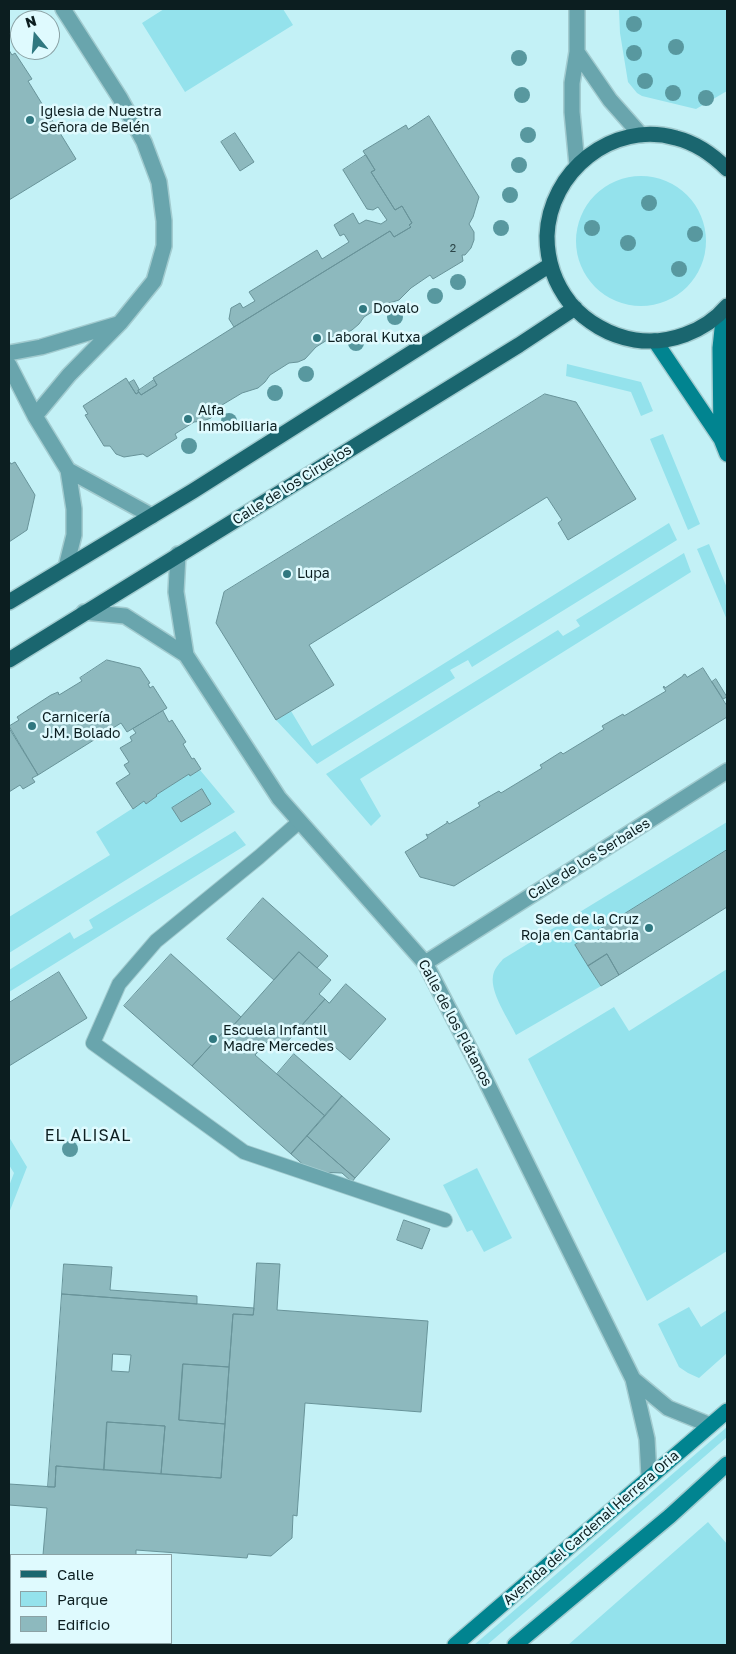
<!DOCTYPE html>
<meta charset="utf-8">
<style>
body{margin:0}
#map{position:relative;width:736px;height:1654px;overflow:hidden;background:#c3f1f6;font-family:"Golos Text",sans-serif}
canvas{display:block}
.frame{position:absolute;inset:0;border:10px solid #0c1e20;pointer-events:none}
.legend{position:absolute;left:10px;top:1554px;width:162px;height:90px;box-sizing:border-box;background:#dffafe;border:1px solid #8ba2a5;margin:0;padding:6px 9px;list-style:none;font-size:15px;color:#0c1e20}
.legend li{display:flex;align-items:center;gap:10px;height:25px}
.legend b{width:25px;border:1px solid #8ba2a5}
.north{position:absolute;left:10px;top:10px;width:50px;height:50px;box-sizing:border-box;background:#dffafe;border:1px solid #8ba2a5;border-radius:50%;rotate:343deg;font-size:14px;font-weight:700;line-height:20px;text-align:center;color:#0c1e20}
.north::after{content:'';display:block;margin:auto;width:18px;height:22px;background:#307880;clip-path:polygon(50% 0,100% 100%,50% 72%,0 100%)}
</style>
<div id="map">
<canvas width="736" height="1654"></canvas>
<div class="frame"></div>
<ul class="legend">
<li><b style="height:6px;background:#1a666f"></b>Calle</li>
<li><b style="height:14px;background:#94e2ec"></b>Parque</li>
<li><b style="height:14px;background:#8db9be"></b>Edificio</li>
</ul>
<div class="north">N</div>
</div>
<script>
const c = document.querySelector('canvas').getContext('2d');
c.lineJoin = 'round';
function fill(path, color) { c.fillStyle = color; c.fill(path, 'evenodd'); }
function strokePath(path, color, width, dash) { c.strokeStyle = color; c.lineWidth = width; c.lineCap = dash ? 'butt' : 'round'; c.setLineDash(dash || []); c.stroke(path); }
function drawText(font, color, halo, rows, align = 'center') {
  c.font = font + ' "Golos Text",sans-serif'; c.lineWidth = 5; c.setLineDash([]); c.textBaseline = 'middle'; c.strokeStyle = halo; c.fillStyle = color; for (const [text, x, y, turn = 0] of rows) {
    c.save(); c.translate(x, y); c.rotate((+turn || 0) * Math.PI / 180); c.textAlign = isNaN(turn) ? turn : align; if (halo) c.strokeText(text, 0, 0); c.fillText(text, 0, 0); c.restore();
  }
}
fill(new Path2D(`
 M164 9H283L293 25 185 92 142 23Z
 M619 9H727V91L696 109 642 96 637 93 628 82 620 33Z
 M576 241a65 65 0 1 1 130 0a65 65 0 1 1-130 0Z
 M567 364 641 382 653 411 641 416 631 392 566 376Z
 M663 434 700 524 688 530 650 439Z
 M669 523 677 540 472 667 468 660 450 670 455 678 317 764 276 720 291 711 312 746Z
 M709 544 727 588V620L697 549Z
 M684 553 691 572 360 779 381 816 371 826 326 774 558 630 563 636 580 626 576 620Z
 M200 770 235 812 9 953V917L110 855 96 832 144 801 146 803 157 796 156 795 189 774 190 776Z
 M727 822V850L576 945 601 986 516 1035C509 1020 490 993 493 976 494 969 499 964 503 959Z
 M235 831 246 845 9 992V970L70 932 74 939 93 928 89 920Z
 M727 969V1251L647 1301 528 1059 614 1007 629 1031Z
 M9 1137 27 1167 9 1213V1186L14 1173 9 1165Z
 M477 1168 512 1238 484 1252 472 1230 467 1232 443 1185Z
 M689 1307 701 1327 727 1310V1353L699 1378 688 1373 679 1367 658 1324Z
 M727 1427V1437L487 1645H474Z
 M708 1522 727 1544V1645H568Z`), '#94e2ec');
const building = new Path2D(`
 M9 50 12 55 15 53 32 79 28 81 76 159 9 200Z
 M429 116 479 197 473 217 469 224 474 232V240L471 248 465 255H462L463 261 433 279 430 275 411 288 399 300 383 305 364 317 359 324 352 330 344 334 335 335 316 347 305 359 298 362 289 363 270 375 265 382 258 388 242 393 222 405 211 418 203 421 194 422 175 434 177 438 147 457 143 454 124 457 116 454 110 446H104L85 415 88 414 83 406 126 378 136 394 139 392 141 395 157 385 153 378 234 327 390 231 394 237 411 227 409 225 412 223 402 206 395 210 371 172 375 170 363 151 406 125 408 129Z
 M235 133 254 162 240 171 221 142Z
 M366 155 375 170 371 172 395 210 402 206 412 223 409 225 411 227 394 237 390 231 234 327 229 319 231 308 240 303 243 308 255 301 249 292 317 250 322 259 349 242 344 234 340 236 334 225 353 213 359 224 366 220 381 224 387 220 378 207 373 210 367 209 343 170Z
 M134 380 139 389 138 391 139 392 136 394 129 383Z
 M154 380 157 385 141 395 138 391Z
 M545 394 576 402 636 499 568 540 558 523 562 520 547 497 309 645 334 685 276 720 216 623 224 592Z
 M9 461 11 464 15 462 35 495 27 530 9 542Z
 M107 660 140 668 150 683 148 684 150 688 153 686 167 708 127 732 121 723 38 775 9 726 19 720 17 717 23 713 51 695 58 692 59 695 82 681 80 678Z
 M703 668 727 706V717L454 886 420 877 405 852 428 838 426 834 428 835 447 823V821L449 824 480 806 478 803 499 791 501 793 542 768 540 765 542 764 561 752 563 754 604 729 602 726 623 714 624 716 666 691 663 687 664 686 665 688 683 676V675L685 674 687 677Z
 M716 679 727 697 723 699 712 682Z
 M163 711 169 722 172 720 186 742 183 744 192 759 194 758 201 769 190 776 189 774 156 795 157 796 146 804 144 801 133 809 116 783 130 774 124 765 129 762 120 748 132 741 130 737 136 733 133 729Z
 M9 728 38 775 32 778 35 782 23 789 20 785 9 792Z
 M202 789 211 804 181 822 172 808Z
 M727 850V907L619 975 607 954 588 966 575 945Z
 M263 898 328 956 317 968 299 952 274 980 227 939Z
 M299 952 331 980 319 994 325 999 280 1050 269 1040 255 1055 325 1116 291 1154 192 1066 226 1029 228 1031Z
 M171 954 241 1017 228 1031 226 1029 192 1066 124 1006Z
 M607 954 619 975 601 986 588 966Z
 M59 972 87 1018 9 1066V1003Z
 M346 984 386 1019 350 1060 329 1042H322L302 1025 325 999 329 1003Z
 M294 1054 342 1096 325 1116 277 1074Z
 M342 1096 390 1139 355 1178 307 1136Z
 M307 1136 355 1178 352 1182 342 1173 318 1172 315 1175 291 1154Z
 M404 1220 430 1229 422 1249 397 1240Z
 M257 1263 280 1264 277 1310 428 1321 421 1412 305 1403 297 1516 293 1515 292 1538 271 1556 248 1554 247 1558 136 1550V1555H43L47 1508 9 1505V1484L55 1487 56 1466 221 1478 233 1314 253 1315Z
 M64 1264 112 1267 110 1290 197 1296V1304L62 1294Z
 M62 1294 254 1308 253 1315 233 1314 229 1367 183 1364 179 1420 225 1424 221 1478 161 1474 165 1426 107 1422 104 1470 56 1466 55 1487H48ZM113 1354 131 1355 129 1372 112 1371Z
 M183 1364 229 1367 225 1424 179 1420Z
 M107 1422 165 1426 161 1474 104 1470Z
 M37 1643H129V1645H36Z`);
fill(building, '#8db9be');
strokePath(building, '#689399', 1);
const lane = new Path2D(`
 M299 822 259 857 156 941 119 984 93 1043 244 1152 445 1220`);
const street = new Path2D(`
 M577 52 610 100 641 135
 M577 165 572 112V83L577 52V9
 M9 353 41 347 118 324
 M9 365 35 416 68 470 74 509V535L66 567
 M35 416 69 375 120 323 154 281 164 246V221L159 182 144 142 120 98 63 9
 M68 470 152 516
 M178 554 176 592 186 655 279 798 425 963 482 1073 633 1379 647 1439 649 1477
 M84 612 125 616 186 655
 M425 963 727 771
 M633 1379 668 1408 710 1425`);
const secondary = new Path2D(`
 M655 341 721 439 727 454
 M721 439 720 348 724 310
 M455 1645 727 1411
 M515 1645 670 1516 727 1464`);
const primary = new Path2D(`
 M727 169C712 154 696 143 676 138 612 120 549 172 547 236 547 260 555 284 570 303 586 322 610 336 635 340 668 345 705 332 727 306
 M9 602 193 491 550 265
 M9 660 519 345 575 308`);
strokePath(lane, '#a2cbcf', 16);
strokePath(street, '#a2cbcf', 18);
strokePath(secondary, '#a2cbcf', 18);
strokePath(primary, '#a2cbcf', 18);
strokePath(lane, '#69a5ad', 14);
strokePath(street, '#69a5ad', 15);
strokePath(secondary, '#018490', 15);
strokePath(primary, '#1a666f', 15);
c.fillStyle = '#58989f';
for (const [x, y] of [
 [634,24],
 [676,47],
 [634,53],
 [519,58],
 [645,81],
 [673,93],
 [522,95],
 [706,98],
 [528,135],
 [519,165],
 [510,195],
 [649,203],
 [501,228],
 [592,228],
 [695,234],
 [628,243],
 [679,269],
 [458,282],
 [435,296],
 [395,317],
 [356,343],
 [306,374],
 [275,393],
 [229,421],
 [189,446],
 [70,1149]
]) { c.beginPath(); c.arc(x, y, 8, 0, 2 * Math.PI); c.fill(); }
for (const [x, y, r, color] of [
 [30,120,5,"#307880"],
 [363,309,5,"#307880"],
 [317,338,5,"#307880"],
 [188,419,5,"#307880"],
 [287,574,5,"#307880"],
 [32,726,5,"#307880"],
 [649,928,5,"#307880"],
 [213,1039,5,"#307880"]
]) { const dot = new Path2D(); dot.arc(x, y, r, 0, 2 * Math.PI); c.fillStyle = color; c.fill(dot); strokePath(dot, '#dffafe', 2); }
drawText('11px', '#2c4548', null, [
 ["2",453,249]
]);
drawText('14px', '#0c1e20', '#dffafe', [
 ["Iglesia de Nuestra",40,112],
 ["Señora de Belén",40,128],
 ["Dovalo",373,309],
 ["Laboral Kutxa",327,338],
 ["Alfa",198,411],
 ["Inmobiliaria",198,427],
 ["Lupa",297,574],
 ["Carnicería",42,718],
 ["J.M. Bolado",42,734],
 ["Sede de la Cruz",639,920,"right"],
 ["Roja en Cantabria",639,936,"right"],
 ["Escuela Infantil",223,1031],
 ["Madre Mercedes",223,1047]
], 'left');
drawText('14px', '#0c1e20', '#dffafe', [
 ["Calle de los Ciruelos",292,485,-32],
 ["Calle de los Serbales",589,859,-32],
 ["Calle de los Plátanos",455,1023,62],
 ["Avenida del Cardenal Herrera Oria",591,1528,-41]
]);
c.letterSpacing = '1px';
drawText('16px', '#0c1e20', '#dffafe', [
 ["EL ALISAL",88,1136]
]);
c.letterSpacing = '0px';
</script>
